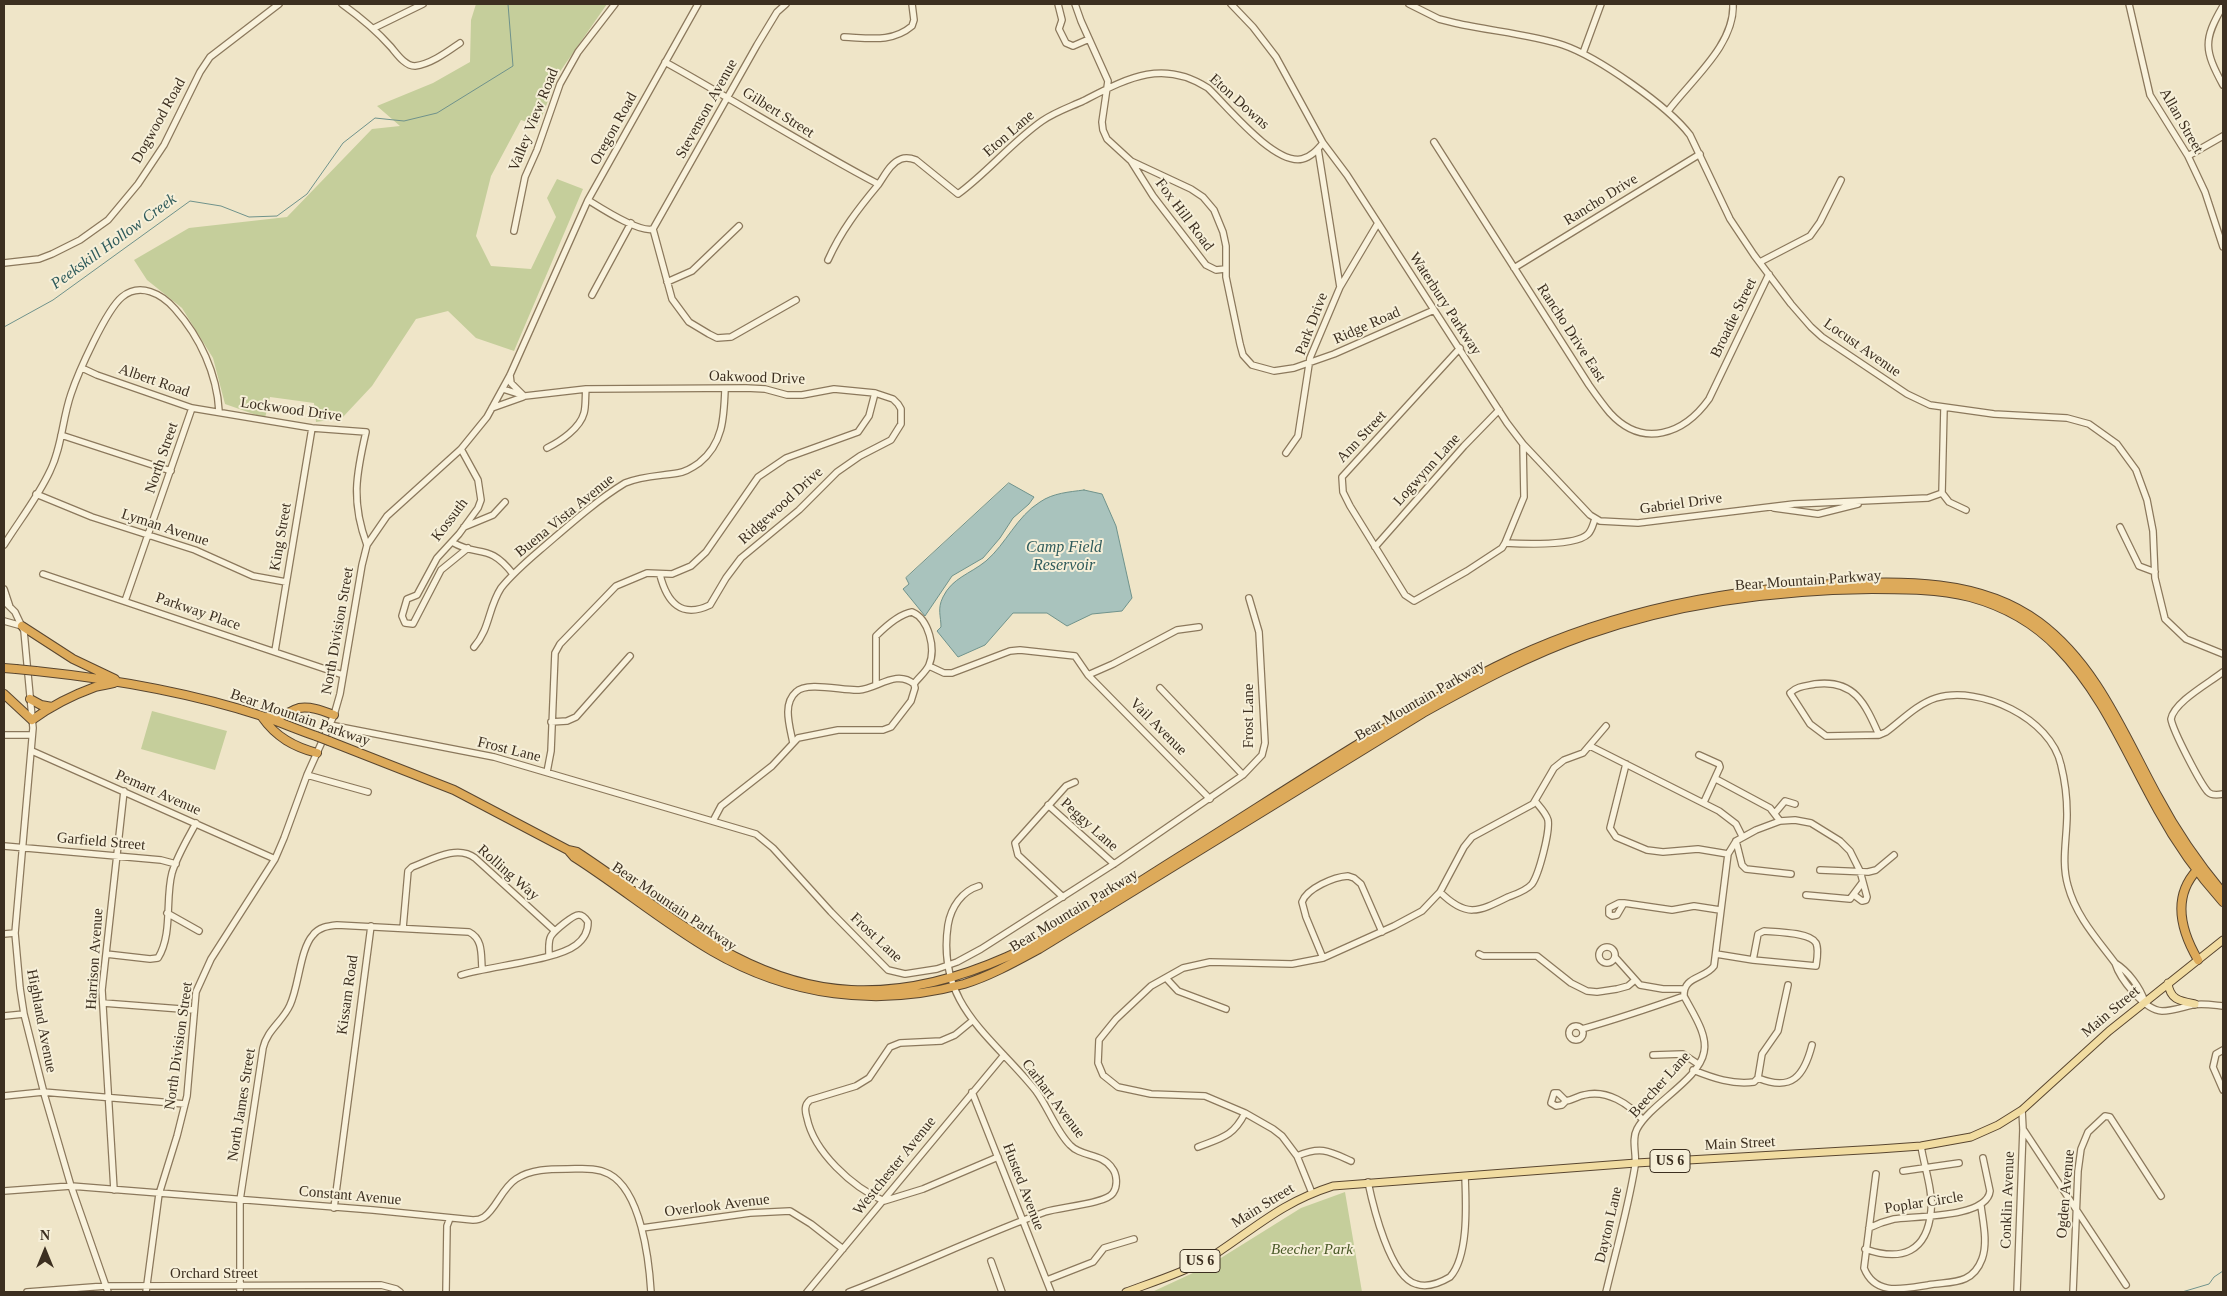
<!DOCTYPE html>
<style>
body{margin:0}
#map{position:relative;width:2227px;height:1296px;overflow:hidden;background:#efe5c8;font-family:Georgia,serif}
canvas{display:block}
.frame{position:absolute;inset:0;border:5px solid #3c2f20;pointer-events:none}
.north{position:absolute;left:20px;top:1226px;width:50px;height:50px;-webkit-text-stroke:4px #f6efd8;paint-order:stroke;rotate:0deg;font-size:14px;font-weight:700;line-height:20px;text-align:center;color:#3c2f20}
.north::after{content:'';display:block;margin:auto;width:18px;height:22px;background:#3c2f20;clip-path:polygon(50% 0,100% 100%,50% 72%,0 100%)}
</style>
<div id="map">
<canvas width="2227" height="1296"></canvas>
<div class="frame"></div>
<div class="north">N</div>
</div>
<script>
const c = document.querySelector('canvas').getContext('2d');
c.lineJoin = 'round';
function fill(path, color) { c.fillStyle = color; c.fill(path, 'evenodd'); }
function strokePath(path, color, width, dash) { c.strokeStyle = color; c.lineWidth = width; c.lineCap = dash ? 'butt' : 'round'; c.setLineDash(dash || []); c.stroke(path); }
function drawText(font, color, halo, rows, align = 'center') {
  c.font = font + ' Georgia,serif'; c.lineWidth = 4; c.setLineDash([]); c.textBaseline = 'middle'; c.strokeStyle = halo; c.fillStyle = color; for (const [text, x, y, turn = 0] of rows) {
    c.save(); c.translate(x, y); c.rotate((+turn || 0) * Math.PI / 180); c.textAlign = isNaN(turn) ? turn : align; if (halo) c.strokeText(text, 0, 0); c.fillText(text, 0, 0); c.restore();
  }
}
fill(new Path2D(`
 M476 4H607L559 73 538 126 521 120 491 176 476 236 491 266 531 269 556 217 547 198 557 179 583 189 514 351 476 338 448 311 416 319 372 386 342 418 316 422 314 403 270 397 265 418 225 404 213 358 182 308 147 280 134 260 189 228 287 217 372 129 400 126 377 106 433 83 470 62 471 20Z
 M152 711 227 731 215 770 141 749Z
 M1345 1192 1362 1292H1152L1208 1266 1301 1208Z`), '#c5ce9b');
const water = new Path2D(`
 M1009 483 1034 497 1029 504 1013 518 1000 538 983 558 952 576 925 616 903 589 909 584 906 578Z
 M1084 490 1102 494 1116 526 1132 598 1122 611 1092 614 1067 626 1047 613H1013L985 645 958 657 937 631 941 627C941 616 937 609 943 597 952 578 970 574 986 561 1006 544 1017 516 1040 502 1053 493 1069 492 1084 490Z`);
fill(water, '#a9c3bd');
strokePath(water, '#6f928b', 1);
strokePath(new Path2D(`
 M4 327 53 300 190 201 221 206 249 217 277 216 307 194 343 143 375 118 404 121 437 113 513 66 508 4
 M2182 1292 2209 1284 2214 1277 2223 1271`), '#6f928b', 1);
const minor = new Path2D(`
 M342 4C360 17 376 30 391 47 397 54 405 66 415 66 431 64 447 52 460 43
 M1058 4 1062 20 1059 29 1066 43 1073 46 1089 39
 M1075 4 1081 21 1108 81 1102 122 1103 130 1107 139 1131 161 1153 196 1206 265 1216 270 1225 269
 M1231 4 1253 27 1276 57 1323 143 1347 175 1507 423 1523 444 1524 497 1505 543 1502 548 1467 571 1414 601 1405 595 1350 506 1343 492 1342 477 1460 348
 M1409 4 1439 19 1455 23C1490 31 1529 34 1563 45 1598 57 1668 106 1690 135L1730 219 1754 255 1791 304 1811 327 1822 337 1907 394 1930 405 1994 414 2067 418 2089 424 2117 444 2136 470 2147 500 2153 531 2155 578 2165 619 2186 639 2223 654
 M2129 4 2150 95 2188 156 2205 192 2223 247
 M2223 6C2203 40 2204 50 2223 85
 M374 28 423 4
 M844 37C869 38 892 43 912 26L914 20 912 4
 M1583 53 1601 4
 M665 62C737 102 806 146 878 184
 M1668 111C1691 80 1735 45 1733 4
 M1434 142 1589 385C1596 395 1603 405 1610 413 1643 449 1684 434 1709 399L1769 274
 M2188 156 2223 136
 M1131 161 1191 189 1203 197 1214 210 1223 232 1226 246V277L1240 344 1243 355 1252 365 1274 371 1294 368 1334 354 1434 310
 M588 200C601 208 639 233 653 229
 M653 229 757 45 777 12 786 4
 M653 229 672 299 689 322 709 334 717 338 731 337 796 300
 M514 231 525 177 537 150 560 84 578 52 615 4
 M828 260C841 231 858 209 878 185 884 177 890 163 901 159 906 157 911 158 916 160L958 194C988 172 1012 142 1042 121 1055 112 1070 107 1083 101 1126 79 1162 58 1208 88 1227 106 1274 165 1302 159 1311 157 1317 150 1323 143
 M1760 262 1810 236 1820 222 1841 180
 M4 263 39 259 52 254 80 240 108 220 138 184 164 145 200 72 210 57 279 4
 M1514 268 1700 154
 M667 282 692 271 739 226
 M1340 287 1378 223
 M592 295 631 223
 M82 368 97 375 192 408 312 428 366 432C356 475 351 502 367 545
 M510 375 511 383 523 395
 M503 389 525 396 586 389 746 388 765 389 787 395H802L834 389 875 393 893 399 898 404 901 409V424L891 440 860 456 837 472 799 510 741 558 726 578 710 605C681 619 667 602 660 575
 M492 408 523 397
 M61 435 171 471
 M1523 444 1590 515 1600 521 1638 523 1794 504 1928 498 1942 493 1949 502 1966 510
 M547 448C561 441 580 428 584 413 586 406 585 397 586 389
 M461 449 478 480 481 500 478 508 459 534 437 558 417 595 407 599 402 616 405 623 413 624 441 570 468 548
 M1286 453 1298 436 1310 358 1340 287 1318 149
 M1942 493 1944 408
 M36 494 92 517 195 550 253 576 286 582
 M1774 508 1818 514 1858 504
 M464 527 493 515 505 502
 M2120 527 2139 566 2155 572
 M452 542C479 558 488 542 513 574
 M1505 543C1523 544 1576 546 1588 534 1592 530 1593 524 1595 519
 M4 545C19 521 38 497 50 471 62 447 62 420 71 394 78 373 106 310 122 297 140 282 162 294 175 309 200 337 217 374 219 411
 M1375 547 1464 446 1499 410
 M43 574 343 675
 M4 589 10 607
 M4 601 15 612 24 631 33 728 15 933 20 988 24 1014 45 1097 71 1186 108 1292
 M125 601 192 408
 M4 621 22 626
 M474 647C490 629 488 608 501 588 512 574 526 562 540 550 567 527 594 502 625 483 642 476 660 476 678 473 686 472 692 468 699 463 723 444 724 418 725 389
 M275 651 312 428
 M929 666 944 673H952L1010 651 1020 650 1075 656 1088 675 1210 799
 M2223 672C2209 683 2174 702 2171 719 2173 731 2200 783 2208 792 2212 796 2218 795 2223 794
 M1088 675 1113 664 1177 630 1199 627
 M876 685V636C885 627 899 614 912 612 929 619 936 649 929 665 926 672 918 678 914 684
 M1160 688 1243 775
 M551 722 567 721 576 717 630 656
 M330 725 494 757 756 834 773 848 831 912 888 970 905 974 937 969 957 962 981 949 1114 864 1243 775 1262 755 1265 743 1259 632 1249 598
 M4 735H32
 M1879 735C1865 703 1854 679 1815 684 1806 686 1797 686 1790 693L1810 724 1826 736 1879 735 1886 732C1901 721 1917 704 1936 698 1980 685 2051 718 2061 765 2065 781 2067 798 2067 814 2067 839 2061 862 2068 886 2076 916 2097 939 2115 963 2120 979 2144 1010 2162 1011 2172 1011 2183 1007 2192 1005 2202 1003 2213 1005 2223 1006
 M1590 746 1719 811 1736 824 1742 836
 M32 751 275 859
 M1699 755 1719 764 1720 767 1704 802
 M1626 764 1610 828 1616 837 1647 850 1663 852 1698 849 1728 854
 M547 772 551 751 555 653 560 644 616 586 647 573 672 574 691 566 706 552 758 477 786 458 858 432 869 416 875 393
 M307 775 368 792
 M1716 779 1770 808 1780 821
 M1048 805 1114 864
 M1775 813 1785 801 1795 804
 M713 821 721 806 772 766 798 738 838 730H883L891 727 911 701 915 688 914 684C896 669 877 689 859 690 843 691 807 681 796 692 782 704 790 727 793 743
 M1736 841 1742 865 1746 869 1791 874
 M4 846 161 860 176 864
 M1820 870 1868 872 1876 870 1894 855
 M1440 892C1466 918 1478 912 1508 897 1516 894 1526 891 1532 884 1539 874 1550 832 1548 820 1546 813 1539 806 1535 801
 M1806 895 1850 899 1862 883
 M1063 897 1018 855 1015 843 1066 786 1075 782
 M1619 903H1624L1617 915 1612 916 1609 914V908Z
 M1624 903 1672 910 1694 906 1720 910
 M167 913 199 931
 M403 928 408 871 412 867C431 860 457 844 475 858L555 931
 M1764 931C1775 932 1810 932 1816 943 1819 949 1817 959 1816 966L1753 960 1758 934Z
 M4 934 15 933
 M1599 955a8 8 0 1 1 16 0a8 8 0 1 1-16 0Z
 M106 954 150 959 158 958C173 934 165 899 172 873 177 856 188 838 196 823
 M1479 954 1483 956H1537L1571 983 1587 991 1597 992 1617 989 1628 986 1635 980
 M1716 954 1753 960
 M1615 957 1640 985 1663 989H1684
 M1323 958 1306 917 1302 902C1307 888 1334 877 1348 876L1354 878 1361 884 1382 932
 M2115 963C2128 971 2140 987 2145 1002
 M461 975C489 966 555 961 576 945 584 939 588 932 588 922 586 919 583 915 579 915 574 914 554 931 551 936 548 941 549 949 549 955
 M1166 978 1178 991 1226 1009
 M103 1003 194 1010
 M4 1016 24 1014
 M972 1021 955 1035 941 1041 900 1043 890 1047 869 1078 856 1086 810 1100C804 1105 805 1111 807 1118 814 1152 852 1187 884 1201L923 1189 998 1157
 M1569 1033a7 7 0 1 1 14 0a7 7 0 1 1-14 0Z
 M1582 1029C1617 1019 1650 1008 1684 996
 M2223 1050 2216 1054 2213 1067 2223 1090
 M1653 1055 1683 1054 1698 1064
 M1693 1070C1713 1078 1733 1085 1754 1082L1758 1078
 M1758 1078 1762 1054 1778 1031 1788 985
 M1758 1078C1792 1092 1804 1076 1812 1045
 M972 1092 1051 1292
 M1554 1093H1558L1566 1101 1562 1105 1556 1106 1551 1103Z
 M4 1096 43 1092 185 1104
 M1566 1101C1573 1100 1578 1096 1584 1095 1607 1089 1629 1104 1643 1120
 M2023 1129 2126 1285
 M1198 1147C1221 1138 1233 1137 1245 1113
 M1297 1156C1321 1146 1329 1151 1351 1161
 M1903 1171 1959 1163
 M1876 1174 1864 1268C1875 1296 1902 1289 1928 1285 1950 1281 1972 1286 1982 1259 1988 1243 1983 1222 1981 1206
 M1368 1182C1373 1206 1390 1277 1416 1284 1428 1288 1440 1283 1450 1277 1469 1256 1466 1203 1465 1176
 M114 1190 102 990 124 791
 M4 1191 71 1186 373 1210 473 1220C476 1220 481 1219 484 1217 496 1209 502 1188 516 1179 531 1169 550 1169 567 1169 582 1169 596 1167 609 1174 641 1191 649 1259 651 1292
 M1312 1193 1297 1156 1282 1136 1273 1129 1245 1113 1205 1096 1151 1094 1118 1087 1103 1075 1098 1063 1099 1040 1116 1019 1151 986 1183 968 1210 962 1292 964 1323 958 1394 926 1422 911 1440 892 1464 847 1472 837 1533 804 1554 768 1564 760 1583 753 1606 726
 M334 1208 371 926
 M642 1228 750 1213 790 1211 811 1224 843 1249
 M1869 1228C1877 1224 1885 1221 1894 1219 1915 1216 1987 1218 1990 1191L1983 1158
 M1865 1249C1902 1262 1927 1252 1931 1211 1933 1190 1924 1166 1921 1146
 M991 1261 1002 1292
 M1047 1280 1093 1262 1104 1248 1134 1239
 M27 1292 106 1286 381 1285 396 1289 400 1292
 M146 1292 159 1194 177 1136 187 1096 196 992 211 959 275 859 284 838 307 775 334 715 340 694 362 565 367 545 387 516 461 449 487 417 510 375 588 200 698 4
 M240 1292V1200L263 1048C267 1030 283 1021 290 1005 299 986 300 949 313 935 319 927 328 926 337 925L469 932C483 939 481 954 482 968
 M446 1292 447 1226 450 1218
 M807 1292 1004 1055
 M849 1292C915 1267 979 1236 1045 1212 1060 1207 1106 1204 1113 1193 1118 1186 1117 1174 1112 1168 1102 1153 1081 1157 1070 1145 1056 1131 1048 1107 1036 1091 992 1036 936 1005 948 925 951 907 962 891 979 886
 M1606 1292C1616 1250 1628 1209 1635 1166 1637 1154 1631 1140 1637 1129 1651 1103 1699 1080 1704 1052 1708 1034 1692 1012 1684 996 1683 976 1705 979 1714 966L1728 854 1736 841 1756 830 1780 821 1795 820 1811 823 1840 841 1850 851 1860 871 1867 897 1866 900 1862 901 1854 895
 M2017 1292 2023 1129 2022 1110
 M2073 1292 2078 1171 2081 1149 2088 1132 2105 1116 2110 1117 2161 1196`);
const major = new Path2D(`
 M2168 983C2170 1000 2180 1001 2195 1004
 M1126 1292C1156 1281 1191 1270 1217 1253 1259 1225 1283 1202 1333 1186L1636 1163 1879 1149 1921 1146 1971 1137 1998 1125 2022 1110 2109 1031 2223 940`);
const highway = new Path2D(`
 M22 626 73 659 115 679
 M4 668 16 669
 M36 671C112 679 189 692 262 716 280 722 298 730 316 736
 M4 694 32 720C51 706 73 695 95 687 101 685 108 685 114 683
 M30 699 41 705 52 707
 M269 716C282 720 288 711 299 708 311 706 323 711 334 715
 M262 717C276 737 294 747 317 753
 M329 741 454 790 568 850 577 852C663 908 743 985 851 990 977 996 1085 915 1187 852 1288 789 1388 721 1495 667 1601 614 1715 590 1833 584 1902 581 1980 578 2039 622 2097 665 2124 735 2158 797 2176 831 2198 863 2223 893
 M568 850 574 857C621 887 664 923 712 951 789 996 877 1008 964 984 990 976 1015 962 1039 949L1423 713C1475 684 1529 655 1586 635 1677 603 1776 590 1872 589 1904 589 1938 589 1970 597 2003 606 2034 623 2058 648 2103 694 2127 755 2158 810 2176 843 2198 874 2223 902
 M2197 870C2172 897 2181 931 2198 960`);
strokePath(minor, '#8b785c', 8);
strokePath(major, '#594630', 9);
strokePath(highway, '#594630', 10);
strokePath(minor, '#f9f2dc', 5.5);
strokePath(major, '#f1dca1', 7);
strokePath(highway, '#ddaa5a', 8);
const highwayBridge = new Path2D(`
 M16 669 36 671
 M316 736 329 741`);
strokePath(highwayBridge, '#594630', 10, []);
strokePath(highwayBridge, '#ddaa5a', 8);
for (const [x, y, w] of [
 [1670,1161,40],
 [1200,1261,40]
]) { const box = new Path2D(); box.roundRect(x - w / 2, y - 11.5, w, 23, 4); c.fillStyle = '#f6efd8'; c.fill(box); strokePath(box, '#3c2f20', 1); }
drawText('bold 14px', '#3c2f20', null, [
 ["US 6",1670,1161],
 ["US 6",1200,1261]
]);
drawText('15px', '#3c2f20', '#f6efd8', [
 ["Eton Downs",1239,102,42],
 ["Stevenson Avenue",707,109,-61],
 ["Gilbert Street",778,113,32],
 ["Valley View Road",534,120,-68],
 ["Dogwood Road",159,121,-61],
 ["Allan Street",2181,121,60],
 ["Oregon Road",614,129,-61],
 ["Eton Lane",1009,134,-41],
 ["Rancho Drive",1601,200,-32],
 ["Fox Hill Road",1184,215,53],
 ["Waterbury Parkway",1445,304,57],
 ["Broadie Street",1734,318,-64],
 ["Park Drive",1312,324,-69],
 ["Ridge Road",1367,326,-24],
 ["Rancho Drive East",1571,333,57],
 ["Locust Avenue",1862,348,35],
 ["Oakwood Drive",757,378,2],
 ["Albert Road",154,381,19],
 ["Lockwood Drive",291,410,8],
 ["Ann Street",1362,437,-47],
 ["North Street",162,458,-71],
 ["Logwynn Lane",1427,470,-48],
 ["Gabriel Drive",1681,504,-8],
 ["Ridgewood Drive",781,506,-42],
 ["Buena Vista Avenue",565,516,-39],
 ["Kossuth",450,520,-53],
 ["Lyman Avenue",165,528,18],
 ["King Street",281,537,-80],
 ["Bear Mountain Parkway",1808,581,-4],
 ["Parkway Place",198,612,19],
 ["North Division Street",338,631,-80],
 ["Bear Mountain Parkway",1420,701,-30],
 ["Frost Lane",1249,716,-90],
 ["Bear Mountain Parkway",300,718,19],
 ["Vail Avenue",1158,727,45],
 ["Frost Lane",509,750,14],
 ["Pemart Avenue",158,793,24],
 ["Peggy Lane",1089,825,42],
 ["Garfield Street",101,842,5],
 ["Rolling Way",508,873,41],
 ["Bear Mountain Parkway",674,907,34],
 ["Bear Mountain Parkway",1074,911,-31],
 ["Frost Lane",876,938,43],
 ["Harrison Avenue",95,959,-86],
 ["Kissam Road",348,995,-82],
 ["Main Street",2111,1012,-40],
 ["Highland Avenue",41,1021,79],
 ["North Division Street",179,1046,-82],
 ["Beecher Lane",1660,1085,-48],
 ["Carhart Avenue",1053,1099,53],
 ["North James Street",242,1105,-81],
 ["Main Street",1740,1144,-3],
 ["Westchester Avenue",895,1166,-51],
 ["Husted Avenue",1023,1187,69],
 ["Ogden Avenue",2066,1194,-85],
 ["Constant Avenue",350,1196,5],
 ["Conklin Avenue",2008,1200,-88],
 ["Poplar Circle",1924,1203,-9],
 ["Overlook Avenue",717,1206,-7],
 ["Main Street",1263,1206,-32],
 ["Dayton Lane",1609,1225,-77],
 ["Orchard Street",214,1274]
]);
drawText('italic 15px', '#495827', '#f6efd8', [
 ["Beecher Park",1312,1250]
]);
drawText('italic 16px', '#2f5b5b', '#f6efd8', [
 ["Peekskill Hollow Creek",114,242,-36],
 ["Camp Field",1064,548],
 ["Reservoir",1064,566]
]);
</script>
